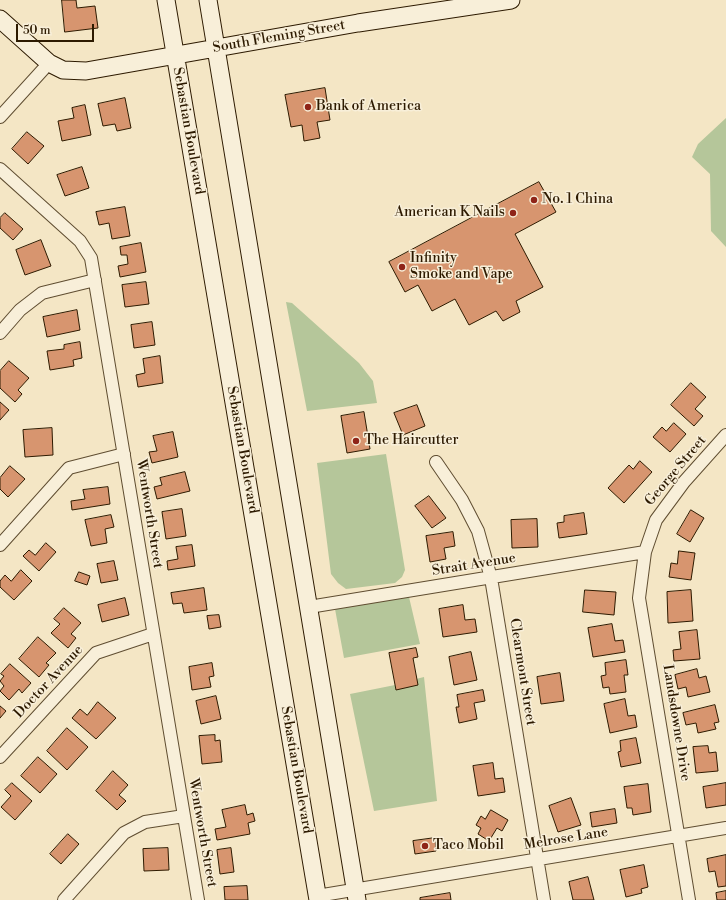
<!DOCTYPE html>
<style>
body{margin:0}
#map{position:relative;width:726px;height:900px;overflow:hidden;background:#f4e6c5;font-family:"Libre Bodoni",serif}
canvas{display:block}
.scale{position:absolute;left:16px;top:24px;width:78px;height:18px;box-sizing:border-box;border:2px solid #2d1a00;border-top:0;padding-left:5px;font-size:12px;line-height:14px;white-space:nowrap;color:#2d1a00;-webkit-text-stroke:3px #f8efd9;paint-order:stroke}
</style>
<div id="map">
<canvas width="726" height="900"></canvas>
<div class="scale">50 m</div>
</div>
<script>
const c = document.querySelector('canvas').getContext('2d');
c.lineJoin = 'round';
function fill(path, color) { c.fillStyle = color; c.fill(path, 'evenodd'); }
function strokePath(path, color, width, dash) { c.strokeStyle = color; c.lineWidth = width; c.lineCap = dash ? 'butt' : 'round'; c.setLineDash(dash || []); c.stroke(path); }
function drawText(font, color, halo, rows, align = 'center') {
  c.font = font + ' "Libre Bodoni",serif'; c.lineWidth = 3; c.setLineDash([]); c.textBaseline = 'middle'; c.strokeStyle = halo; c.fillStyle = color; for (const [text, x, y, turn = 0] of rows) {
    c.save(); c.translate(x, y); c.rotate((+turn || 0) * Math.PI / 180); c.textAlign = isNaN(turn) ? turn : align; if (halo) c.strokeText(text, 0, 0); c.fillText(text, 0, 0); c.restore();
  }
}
fill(new Path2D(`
 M726 118V247L711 231 710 174 692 157 698 144Z
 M286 302 292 303 359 363 373 381 377 403 307 411Z
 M386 454 405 570 402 577 395 583 346 589 338 583 331 574 317 463Z
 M409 597 420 644 344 658 335 609Z
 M424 677 437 801 374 811 350 694 395 685 396 689 417 685 416 679Z`), '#b5c69a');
const building = new Path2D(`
 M62 0H76L77 8 95 6 98 28 65 32Z
 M325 88 330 120 317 122 320 138 304 141 302 125 291 127 285 95Z
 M125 98 131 128 117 131 115 124 103 126 98 104Z
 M85 105 91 135 62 141 58 121 74 118 72 108Z
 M27 132 44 146 28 164 12 149Z
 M82 167 89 188 65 196 57 175Z
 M539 182 556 212 515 234 543 287 516 301 520 312 503 321 496 311 469 325 455 299 432 311 418 285 405 292 389 262Z
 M125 207 130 236 112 239 109 223 99 225 96 212Z
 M5 213 23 229 13 240 0 228V218Z
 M41 240 51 266 25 275 16 250Z
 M141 243 146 272 120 277 118 266 128 264 127 255H121L120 247Z
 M146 282 149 304 125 307 122 285Z
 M77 310 80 330 47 337 43 317Z
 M152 322 155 345 134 348 131 325Z
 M80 342 82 358 73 360 74 366 50 370 47 351 64 349V345Z
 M160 356 163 383 138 387 136 375 145 373 143 359Z
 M9 361 29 378 18 390 22 394 15 402 0 388V371Z
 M691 383 706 397 695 409 703 416 694 426 671 405Z
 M0 402 9 410 0 420Z
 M417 405 425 426 403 435 394 413Z
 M364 412 370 449 347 453 341 416Z
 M674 423 686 434 670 452 653 437 662 427 666 431Z
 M52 428 53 455 25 457 23 430Z
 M173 432 178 457 152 463 149 452 157 451 153 436Z
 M640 461 652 472 624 503 608 488 629 465 633 469Z
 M10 466 25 479 8 497 0 489V478Z
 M185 472 190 491 157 499 154 487 162 485 160 478Z
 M108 487 110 504 72 510 71 501 85 499 83 490Z
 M429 496 446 518 432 528 415 506Z
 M182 509 186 536 166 539 162 512Z
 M691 510 704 518 690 542 677 534Z
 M584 513 587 534 559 538 557 523 564 522V516Z
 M111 515 114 527 105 529 107 543 91 546 85 520Z
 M537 519 538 547 512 548 511 520Z
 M453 532 455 546 444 548 446 559 430 562 426 536Z
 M46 543 56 552 39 571 23 556 29 550 35 555Z
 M192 545 195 566 168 570 167 561 178 559 176 547Z
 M679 551 695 553 691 580 669 577 671 563 677 564Z
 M114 561 118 580 101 583 97 564Z
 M21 570 32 581 14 600 0 587V581L5 575 11 581Z
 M79 572 90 576 87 585 75 581Z
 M204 588 207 610 184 613 182 603 173 604 171 593Z
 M585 590 616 592 614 615 583 612Z
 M691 590 693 621 668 623 667 592Z
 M125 598 129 615 102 622 98 605Z
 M463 605 465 620 475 619 477 632 443 637 439 609Z
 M64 608 81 623 71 634 76 638 68 648 51 633 60 624 54 619Z
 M219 615 221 627 209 629 207 616Z
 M612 624 615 641 623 640 625 652 593 657 588 628Z
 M697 630 700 659 674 661 673 650 681 649 679 632Z
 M38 637 56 653 46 663 49 665 39 677 19 659Z
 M416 648 418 657 413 658 418 685 396 690 389 653Z
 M471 652 477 680 454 685 449 657Z
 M626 660 628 675H624L626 692 610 694 609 687 603 688 601 676 606 675 605 663Z
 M212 663 214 676 209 677 211 687 192 690 189 667Z
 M10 664 31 683 22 693 19 689 9 700 0 691 4 686 0 681 4 676 1 674Z
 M697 669 699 678 706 676 710 692 688 697 686 687 678 689 675 675Z
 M560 673 564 701 541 704 537 677Z
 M483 690 485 701 474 703 477 719 459 723 456 707H459L457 695Z
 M216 696 221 719 201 724 196 701Z
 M625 699 628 716 635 715 637 727 610 733 604 704Z
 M98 702 116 718 96 739 72 718 80 709 87 715Z
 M715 705 719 722 714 723 716 729 698 733 696 723 686 725 683 713Z
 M0 706 6 711 0 718Z
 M67 728 88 747 67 770 47 751Z
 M215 735V741L220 740 222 762 202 764 199 736Z
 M636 738 641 763 621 767 618 752 621 751 620 741Z
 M708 746 709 753 716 752 718 771 696 773 693 747Z
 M38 757 57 774 40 793 21 776Z
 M493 763 495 779 503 778 505 792 478 796 473 766Z
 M113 771 128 785 119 795 126 801 117 810 96 791Z
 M12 783 32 801 15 820 1 807 11 796 5 790Z
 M726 783V805L706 808 703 787Z
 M648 784 651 812 633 815 632 808H627L624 787Z
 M571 798 581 825 558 832 549 806Z
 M245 805 247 815 253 813 255 821 248 823 250 834 217 840 215 829 226 827 222 810Z
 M615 809 617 823 592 827 590 813Z
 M491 810 508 820 502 831 497 828 489 841 478 834 481 828 476 825 481 816 485 819Z
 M68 834 79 844 61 864 50 854Z
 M435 838 436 851 415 854 413 841Z
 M168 848 169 870 144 871 143 849Z
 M231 848 234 872 220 874 217 850Z
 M726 855V886L718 887 715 871 709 872 707 859Z
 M644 865 648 887 641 889 642 893 626 897 620 870Z
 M588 877 594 900H573L569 882Z
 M247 886 248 900H225L224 887Z
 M726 891V900H717L716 893Z
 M450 893 451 900H420V898Z`);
fill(building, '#d7956f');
strokePath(building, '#2d1a00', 1);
const street = new Path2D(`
 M0 117 49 63
 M0 169 80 241 91 258 198 900
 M0 333 20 310 42 293 95 280
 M436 462 462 500 478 531 491 578 544 900
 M0 545 69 468 124 454
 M309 607 645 552
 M0 757 96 653 153 634
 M317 896 726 828
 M64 900 124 833 145 822 184 816
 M689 900 639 598 645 552 656 520 684 482 726 435`);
const secondary = new Path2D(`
 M166 0 318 900
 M208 0 357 900
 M0 19 49 63 63 70 86 71 358 23 511 0`);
strokePath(street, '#5f4d31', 14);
strokePath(secondary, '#2d1a00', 19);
strokePath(street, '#f8efd9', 12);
strokePath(secondary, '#f8efd9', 17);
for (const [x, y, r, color] of [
 [308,107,4,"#8f2418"],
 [534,200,4,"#8f2418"],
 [513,213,4,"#8f2418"],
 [402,267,4,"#8f2418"],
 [356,441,4,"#8f2418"],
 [425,846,4,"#8f2418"]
]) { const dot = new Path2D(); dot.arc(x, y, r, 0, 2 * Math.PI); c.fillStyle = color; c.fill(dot); strokePath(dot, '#f8efd9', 1.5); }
drawText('14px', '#2d1a00', '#f8efd9', [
 ["South Fleming Street",279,37,-10],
 ["Sebastian Boulevard",188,131,80],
 ["Sebastian Boulevard",242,450,80],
 ["George Street",676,471,-50],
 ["Wentworth Street",149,514,81],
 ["Strait Avenue",474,565,-9],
 ["Clearmont Street",522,672,81],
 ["Doctor Avenue",49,682,-47],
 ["Landsdowne Drive",676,723,81],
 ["Sebastian Boulevard",296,770,80],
 ["Wentworth Street",202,833,80],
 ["Melrose Lane",566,839,-9]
]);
drawText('14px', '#2d1a00', '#f8efd9', [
 ["Bank of America",316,107],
 ["No. 1 China",542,200],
 ["American K Nails",505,213,"right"],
 ["Infinity",410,259],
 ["Smoke and Vape",410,275],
 ["The Haircutter",364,441],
 ["Taco Mobil",433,846]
], 'left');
</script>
